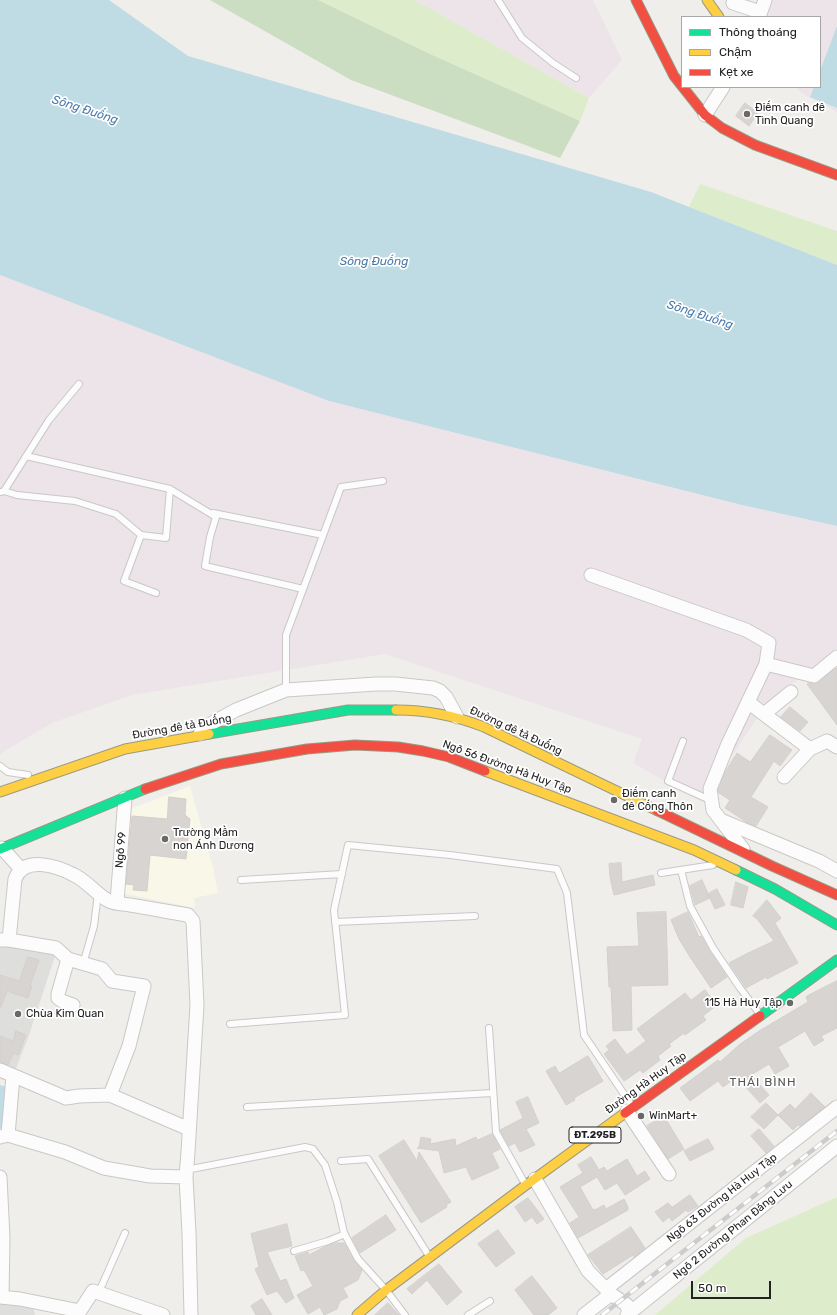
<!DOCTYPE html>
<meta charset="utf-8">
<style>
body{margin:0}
#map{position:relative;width:837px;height:1315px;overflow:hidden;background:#f0eeeb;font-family:Rubik,sans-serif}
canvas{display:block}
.legend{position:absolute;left:681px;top:16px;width:140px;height:72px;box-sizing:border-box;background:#fff;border:1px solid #a7a7a7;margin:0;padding:5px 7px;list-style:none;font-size:12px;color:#222}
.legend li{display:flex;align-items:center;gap:8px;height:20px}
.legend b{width:20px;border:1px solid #a7a7a7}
.scale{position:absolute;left:691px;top:1281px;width:80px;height:18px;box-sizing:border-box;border:2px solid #222;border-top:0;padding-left:5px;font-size:12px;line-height:14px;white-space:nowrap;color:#222;-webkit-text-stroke:3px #fff;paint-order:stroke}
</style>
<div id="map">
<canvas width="837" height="1315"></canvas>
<ul class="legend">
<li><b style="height:5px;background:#16e098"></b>Thông thoáng</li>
<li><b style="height:5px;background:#ffcf43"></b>Chậm</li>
<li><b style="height:5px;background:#f24e42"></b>Kẹt xe</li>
</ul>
<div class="scale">50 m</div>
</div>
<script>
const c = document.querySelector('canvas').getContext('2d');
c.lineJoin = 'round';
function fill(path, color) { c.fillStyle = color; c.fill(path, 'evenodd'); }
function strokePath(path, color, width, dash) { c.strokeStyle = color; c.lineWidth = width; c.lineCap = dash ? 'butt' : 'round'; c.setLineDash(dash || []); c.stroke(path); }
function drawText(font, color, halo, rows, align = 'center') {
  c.font = font + ' Rubik,sans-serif'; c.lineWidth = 3.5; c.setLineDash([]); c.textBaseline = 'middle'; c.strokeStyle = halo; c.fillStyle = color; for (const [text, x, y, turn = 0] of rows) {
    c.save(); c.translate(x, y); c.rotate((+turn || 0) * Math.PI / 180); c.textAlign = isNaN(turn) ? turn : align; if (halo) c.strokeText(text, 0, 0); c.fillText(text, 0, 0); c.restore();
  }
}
fill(new Path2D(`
 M415 0H593L622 60 589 98Z
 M771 0H837V112L803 94 795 87H820V17H765Z
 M0 275 329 401 742 505 837 526V648L765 706 702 802 633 763 642 739 385 654 132 695 52 723 0 754Z`), '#ede4e9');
fill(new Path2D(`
 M190 786 213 867 218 893 194 898 195 908 121 893 128 810Z`), '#f8f7e8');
fill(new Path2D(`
 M0 944 56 953 29 1035 15 1071 0 1066Z
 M0 1301 32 1303 35 1315H0Z`), '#dededc');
fill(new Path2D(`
 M318 0H415L589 98 580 121 430 54Z
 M700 184 837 231V265L689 207Z
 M837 1197V1315H655L746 1238Z`), '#ddeccb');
fill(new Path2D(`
 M210 0H318L430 54 580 121 560 158 351 80Z`), '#cbdec1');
fill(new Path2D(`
 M0 0H109L188 56 651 192 837 265V526L742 505 329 401 0 275Z
 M837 26V108L810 97 814 87H820V71Z
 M0 1085 7 1087 3 1125 0 1129Z`), '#bfdbe3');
const building = new Path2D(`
 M745 103 758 113 749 126 736 116Z
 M836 668 837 669V725L807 684 809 683 815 684 819 682Z
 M790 707 808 722 800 731 781 717Z
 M770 735 792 750 780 766 774 761 751 797 768 807 756 826 748 823 725 808 730 800 719 793 718 790 725 772 737 753 750 762Z
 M169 797 186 799 185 815 190 819 186 859 150 855 147 891 133 890 134 885 126 884 132 816 167 819Z
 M621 863 622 882 653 875 655 885 614 895 610 877 609 864Z
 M702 880 710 898 695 905 690 886Z
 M736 882 748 887 743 908 731 905Z
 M717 889 725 905 715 909 708 894Z
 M767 900 781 918 775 923 798 963 767 979 766 977 746 988 729 963 748 953 774 941 757 919 753 916Z
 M666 912 668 985 631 986 632 1030 613 1031 611 987H609L607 947 639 946 637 913Z
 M688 912 699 937 701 936 709 950 727 977 711 988 690 957 679 939 671 920Z
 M28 957 39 960 30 985 32 986 28 998 7 991 1 1007H0V975L19 981Z
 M837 981V1028L821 1036 824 1040 814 1046 805 1031 778 1047 789 1066 775 1074 769 1064 751 1075 769 1095 760 1103 737 1077 723 1087 718 1081 690 1101 680 1088 718 1060 720 1062 739 1045 759 1031 808 1002 806 997 807 996Z
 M705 990 717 1005 703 1016 706 1020 685 1035 684 1033 669 1044 671 1046 658 1056 660 1060 643 1073 640 1070 624 1081 604 1054 609 1050 606 1046 615 1039 627 1055 646 1041 637 1029 685 993 691 1000Z
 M16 1031 26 1035 18 1055 13 1053 8 1065 0 1062V1036L13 1041Z
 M588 1056 603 1081 574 1098 575 1100 566 1105 546 1071 555 1066 559 1073Z
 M811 1093 825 1107 800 1126 798 1125 793 1130 778 1115 790 1104 795 1109Z
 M528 1097 539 1123 526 1129 535 1145 520 1152 515 1143 509 1146 500 1130 523 1118 516 1102Z
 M766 1103 778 1115 764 1129 751 1117Z
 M664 1116 684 1149 668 1159 647 1126Z
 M759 1129 774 1146 766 1153 751 1136Z
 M492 1134 500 1149 492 1153 499 1168 472 1180 466 1167 444 1173 439 1151 417 1148 419 1147 421 1137 431 1139 430 1144 455 1139 456 1146 476 1137 477 1140Z
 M708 1139 714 1149 690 1161 684 1151Z
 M404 1140 417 1161 419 1152 451 1202 446 1205 447 1207 421 1223 379 1156Z
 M591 1157 599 1170 604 1167 607 1171 627 1159 637 1176 645 1171 650 1179 625 1195 617 1183 605 1190 597 1177 580 1187 593 1210 595 1209V1210L604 1205 606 1209 624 1199 628 1207V1210L578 1238 570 1223 579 1217 560 1187 583 1173 578 1165Z
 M690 1195 698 1206 688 1212 686 1210 672 1221 669 1217 663 1222 655 1212 668 1203 672 1207Z
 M528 1198 544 1219 537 1224 532 1217 525 1222 515 1207Z
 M386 1215 396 1230 360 1253 352 1238Z
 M287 1224 292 1246 267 1252 280 1281 286 1279 294 1298 286 1303 277 1291 267 1295 255 1269 259 1267 251 1234Z
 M631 1227 645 1248 634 1257 633 1255 603 1274 588 1255Z
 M498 1230 515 1253 496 1267 478 1244Z
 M334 1243H344L354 1261 362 1270 358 1280 343 1288 348 1297 340 1301 337 1309 324 1315 320 1307 308 1314 297 1295 313 1286 304 1270 301 1271 295 1256 308 1252 309 1255 324 1247Z
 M439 1264 462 1292 447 1305 427 1280 412 1294 407 1289Z
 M532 1276 557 1308 548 1315H534L515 1290Z
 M262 1299 272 1315H256L251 1306Z
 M388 1303 399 1315H375Z`);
fill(building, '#d7d4d2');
strokePath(building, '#d3d0cc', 1);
const lane = new Path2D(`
 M498 0 522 38 553 63 576 78
 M26 456 170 489 216 517 210 537 205 566 303 589
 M4 491 17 495 75 501 116 514 141 535
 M1 492 4 491 49 420 79 384
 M213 513 323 535
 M156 593 124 581 141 535 166 538 170 489
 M286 690V635L341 487 383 481
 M683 741 668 781 710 800
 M0 766 8 772 28 775
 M681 870 690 906 713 948 740 988 759 1013
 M661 873 713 865
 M241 880 342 874
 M335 922 475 916
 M83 964 94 926 98 893
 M230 1024 345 1015 334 910 348 845 450 855 557 869 567 893 584 1035 632 1106
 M489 1028 496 1132 524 1182
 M247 1107 492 1093
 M341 1161 368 1159 429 1256
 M186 1170 305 1147 313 1149 325 1165 337 1202 344 1233 358 1259 386 1290 405 1315
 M294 1251 328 1241 345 1234
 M99 1292 125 1233
 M468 1315 490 1301`);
const street = new Path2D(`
 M734 0 733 3 760 12
 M759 17 765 0
 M705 115 723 87
 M591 575 746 630 769 643 766 664 728 744 710 789 713 810 743 849
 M766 664 814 676 837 657
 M748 702 810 749 784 777
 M764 714 791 692
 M200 734 214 722 236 710 286 690 376 684H395L433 688 440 691 446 697 457 717
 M810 749 827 741 837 747
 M723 821 819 861 837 871
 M2 848 21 869
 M117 902 125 798
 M1 940H9L56 948 68 959 58 994V998L62 1001 73 1005
 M9 940 15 879C24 855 57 866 74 875 87 881 97 895 109 901 115 904 124 904 130 905 149 908 169 912 188 915L193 921 197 1005 188 1152 186 1177 189 1233 191 1315
 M68 959 102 969 112 981 144 986 129 1046 110 1095
 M0 1070 66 1098 79 1096 110 1095 189 1129
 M627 1111 669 1174
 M8 1135 13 1076
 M0 1137 8 1135 65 1152 104 1168 150 1176 186 1177
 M0 1177 3 1238 2 1297
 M535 1179 588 1271 611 1294 627 1305 629 1314
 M606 1289 837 1107
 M0 1297 20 1299 80 1311 93 1291 163 1315
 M584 1315 611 1294
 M627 1315 837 1146`);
const fast = new Path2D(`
 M209 734 348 710H396
 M0 849 145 789
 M736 870 775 889 837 925
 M760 1016 837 960`);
const slow = new Path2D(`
 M707 0 719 17
 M396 710C426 710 456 716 484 727L656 810
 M485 771 694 850 736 870
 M0 792 125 749 209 734
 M357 1315 386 1290 526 1185 625 1113`);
const jam = new Path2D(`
 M636 0 674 76 705 115 722 128 755 145 837 175
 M145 789 221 764 307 749 355 745 398 747 423 751 449 757 485 771
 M656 810 772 866 837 895
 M625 1113 760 1016`);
strokePath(lane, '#c9c8c7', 8);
strokePath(street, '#c9c8c7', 15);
strokePath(fast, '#999a82', 11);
strokePath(slow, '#999a82', 11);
strokePath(jam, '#999a82', 11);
strokePath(lane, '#fdfcfc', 6);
strokePath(street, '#fdfcfc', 13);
strokePath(fast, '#16e098', 9);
strokePath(slow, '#ffcf43', 9);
strokePath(jam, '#f24e42', 9);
const rail = new Path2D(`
 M602 1315 837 1131`);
strokePath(rail, '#ccc', 4.5);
strokePath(rail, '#fff', 3, [9]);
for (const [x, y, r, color] of [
 [747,114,4,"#6a6968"],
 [614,800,4,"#6a6968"],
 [165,839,4,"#6a6968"],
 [790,1003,4,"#6a6968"],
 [18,1014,4,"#6a6968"],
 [641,1116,4,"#6a6968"]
]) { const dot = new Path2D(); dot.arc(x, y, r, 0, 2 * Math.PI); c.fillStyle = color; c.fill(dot); strokePath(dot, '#fff', 1.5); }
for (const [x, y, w] of [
 [595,1135,52]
]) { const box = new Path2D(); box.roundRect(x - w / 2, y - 8, w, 16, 3); c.fillStyle = '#fff'; c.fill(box); strokePath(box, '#222', 1); }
drawText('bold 10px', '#222', null, [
 ["ĐT.295B",595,1135]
]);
drawText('11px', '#222', '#fff', [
 ["Điếm canh đê",755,108],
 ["Tình Quang",755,121],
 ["Điếm canh",622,794],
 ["đê Cống Thôn",622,807],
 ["Trường Mầm",173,833],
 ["non Ánh Dương",173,846],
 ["115 Hà Huy Tập",782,1003,"right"],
 ["Chùa Kim Quan",26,1014],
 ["WinMart+",649,1116]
], 'left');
drawText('11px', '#222', '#fff', [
 ["Đường đê tả Đuống",182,727,-10],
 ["Đường đê tả Đuống",516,731,25],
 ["Ngõ 56 Đường Hà Huy Tập",507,767,20],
 ["Ngõ 99",121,850,-85],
 ["Đường Hà Huy Tập",646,1083,-36],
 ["Ngõ 63 Đường Hà Huy Tập",722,1198,-38],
 ["Ngõ 2 Đường Phan Đăng Lưu",733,1230,-39]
]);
drawText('italic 12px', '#4a7aab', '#fff', [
 ["Sông Đuống",85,110,18],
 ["Sông Đuống",374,262],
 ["Sông Đuống",700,315,18]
]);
c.letterSpacing = '1px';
drawText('12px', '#555', '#fff', [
 ["THÁI BÌNH",763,1083]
]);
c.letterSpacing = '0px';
</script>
